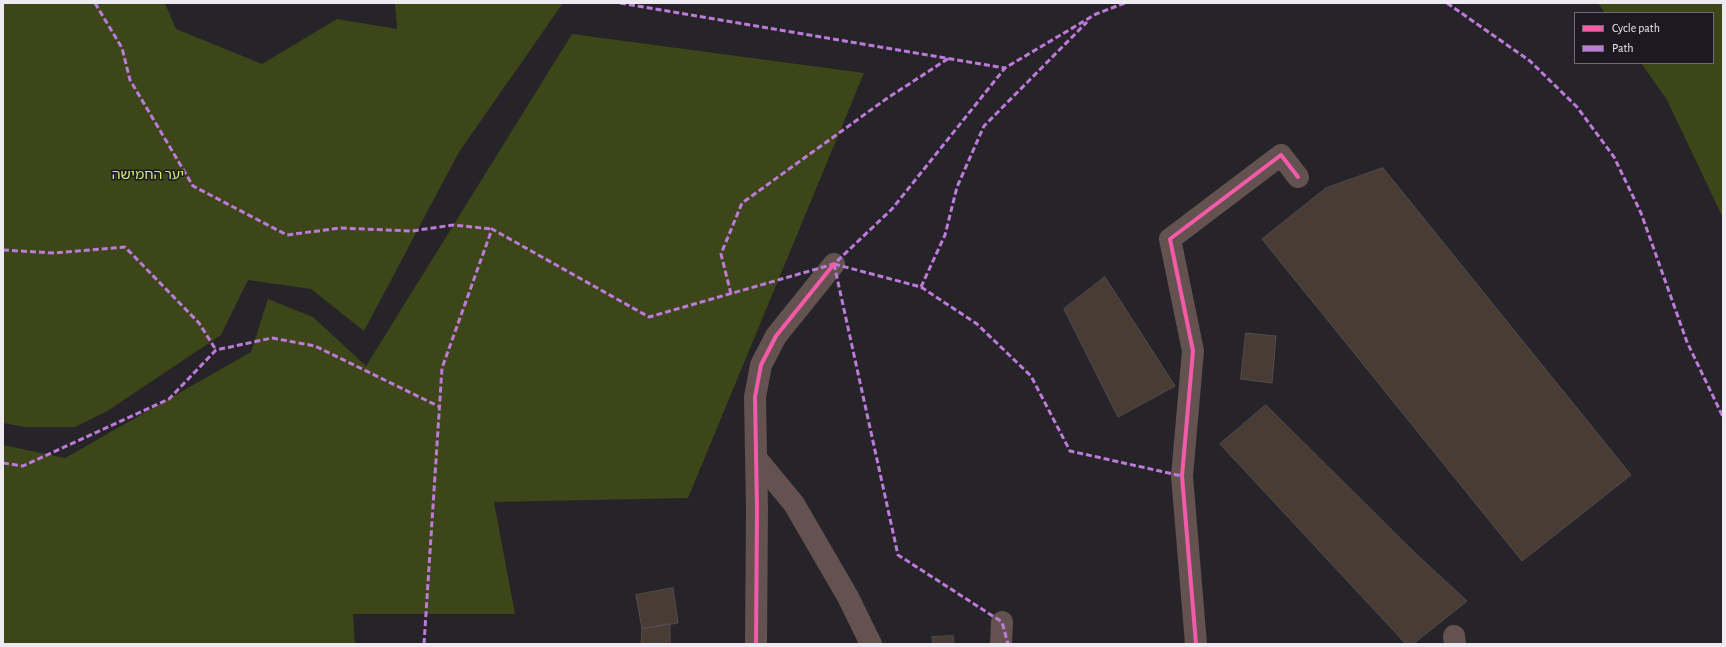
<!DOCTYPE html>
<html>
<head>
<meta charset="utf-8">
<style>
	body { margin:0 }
	#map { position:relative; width:1726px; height:647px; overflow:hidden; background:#262329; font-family:"Alegreya Sans",sans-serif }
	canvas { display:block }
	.frame { position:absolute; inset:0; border:4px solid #edeaf1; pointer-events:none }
	.legend { position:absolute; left:1574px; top:12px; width:140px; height:52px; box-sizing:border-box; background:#1d1822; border:1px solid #706c75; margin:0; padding:5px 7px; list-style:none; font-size:12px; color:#edeaf1 }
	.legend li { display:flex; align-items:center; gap:8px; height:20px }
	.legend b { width:20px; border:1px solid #706c75 }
</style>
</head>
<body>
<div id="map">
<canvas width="1726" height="647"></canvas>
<div class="frame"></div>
<ul class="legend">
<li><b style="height:5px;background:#f35aa7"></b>Cycle path</li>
<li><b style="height:5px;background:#bd7bd9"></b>Path</li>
</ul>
</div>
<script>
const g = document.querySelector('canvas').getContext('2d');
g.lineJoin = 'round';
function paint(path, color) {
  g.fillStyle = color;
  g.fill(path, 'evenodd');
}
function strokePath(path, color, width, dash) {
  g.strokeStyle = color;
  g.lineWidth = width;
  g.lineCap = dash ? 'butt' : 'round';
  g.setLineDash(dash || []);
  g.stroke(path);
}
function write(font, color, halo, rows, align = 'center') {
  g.font = font + ' "Alegreya Sans","Noto Sans Hebrew",sans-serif';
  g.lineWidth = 3;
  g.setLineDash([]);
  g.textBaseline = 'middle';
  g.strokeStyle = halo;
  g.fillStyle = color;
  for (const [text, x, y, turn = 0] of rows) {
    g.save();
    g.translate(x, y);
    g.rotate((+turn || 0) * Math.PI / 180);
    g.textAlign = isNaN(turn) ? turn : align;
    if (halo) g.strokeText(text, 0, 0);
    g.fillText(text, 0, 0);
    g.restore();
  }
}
const green = new Path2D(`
	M 3,3 L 165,3 L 176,29 L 262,64 L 337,19 L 397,29 L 395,3 L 563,3 L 459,152 L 364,331 L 311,289 L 248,280 L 221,335 L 109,410 L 75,427 L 25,427 L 3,423 Z
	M 1598,3 L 1723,3 L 1723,218 L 1667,100 L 1641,63 L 1713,63 L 1713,13 L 1605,13 Z
	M 572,34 L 864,73 L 688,498 L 494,502 L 515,614 L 353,614 L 355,644 L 3,644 L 3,445 L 65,458 L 251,352 L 268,299 L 313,317 L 366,366 Z`);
const building = new Path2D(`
	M 1383,168 L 1631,475 L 1522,561 L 1262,239 L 1326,188 Z
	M 1105,277 L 1175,386 L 1118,417 L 1064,309 Z
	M 1246,333 L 1276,336 L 1272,383 L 1241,379 Z
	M 1266,405 L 1416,554 L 1467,601 L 1413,644 L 1406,644 L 1220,444 Z
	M 673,588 L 678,623 L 642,629 L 636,595 Z
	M 670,624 L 670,644 L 641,644 L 642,629 Z
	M 953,636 L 954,644 L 933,644 L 932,637 Z`);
const street = new Path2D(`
	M 756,458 L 794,504 L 848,597 L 871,644
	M 1454,636 L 1455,644
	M 756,644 L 757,510 L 755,397 L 761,365 L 776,336 L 834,264
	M 1001,644 L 1002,622
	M 1196,644 L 1182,476 L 1193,351 L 1170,239 L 1281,155 L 1298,177`);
const quiet = new Path2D(`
	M 95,3 L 122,48 L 130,80 L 193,186 L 287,235 L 340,228 L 412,231 L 453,225 L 492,229
	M 620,3 L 1005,68
	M 1447,3 L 1530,61 L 1577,107 L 1614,157 L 1641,213 L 1687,342 L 1723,417
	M 3,250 L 54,253 L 125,247 L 199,323 L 216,350
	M 834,264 L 898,555 L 1002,622 L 1008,644
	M 834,264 L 921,287 L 977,324 L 1031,376 L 1070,451 L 1182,476
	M 921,287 L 945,235 L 957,187 L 984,126 L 1087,22
	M 731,294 L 721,254 L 742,203 L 886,99 L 949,58
	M 3,463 L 23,466 L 169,399 L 216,350 L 272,338 L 315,346 L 440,407
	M 424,644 L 442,368 L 492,229 L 649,317 L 834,264 L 892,209 L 1005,68 L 1096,14 L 1125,3`);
const cycleway = new Path2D(`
	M 756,644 L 757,510 L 755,397 L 761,365 L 776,336 L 834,264
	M 1196,644 L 1182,476 L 1193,351 L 1170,239 L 1281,155 L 1298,177`);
const parkNames = [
	["יער החמישה",148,175]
];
paint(green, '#3c4618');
paint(building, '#483c34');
strokePath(building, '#524e50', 1);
strokePath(street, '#635250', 22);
strokePath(quiet, '#bd7bd9', 3, [6, 3]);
strokePath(cycleway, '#f35aa7', 4);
write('14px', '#cfef76', '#1d1822', parkNames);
</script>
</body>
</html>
